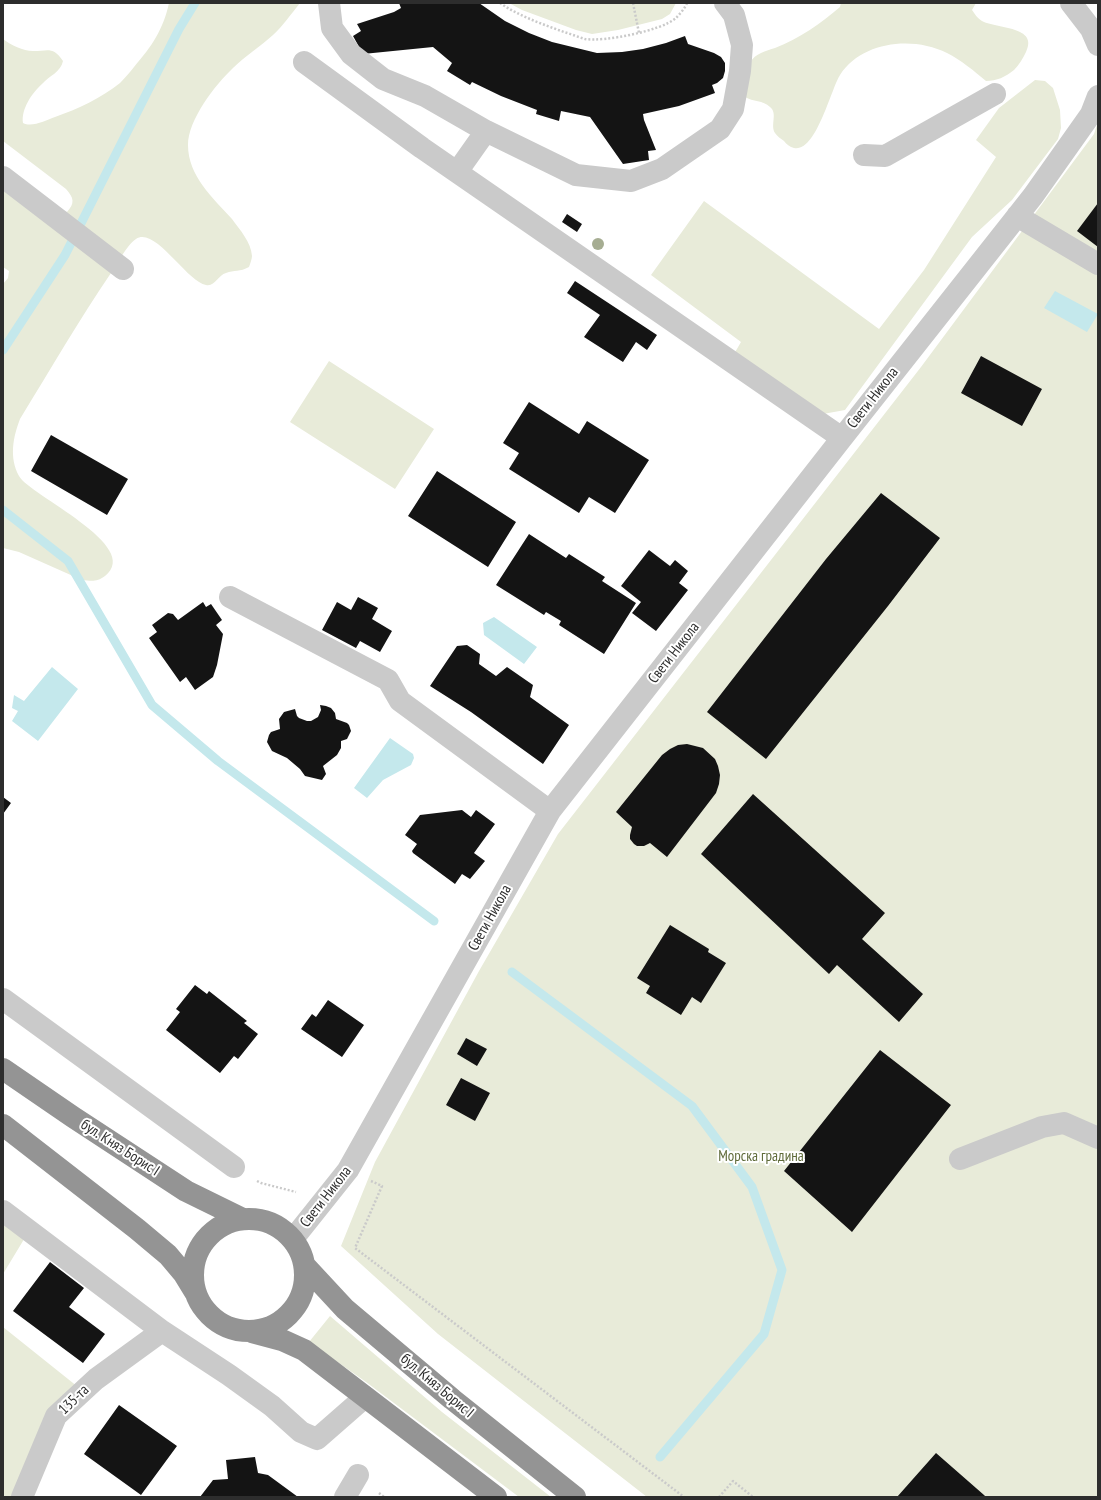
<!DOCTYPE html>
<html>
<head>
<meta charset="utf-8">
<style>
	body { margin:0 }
	#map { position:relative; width:1101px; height:1500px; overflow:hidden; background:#fff; font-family:"PT Sans Narrow",sans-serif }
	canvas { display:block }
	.frame { position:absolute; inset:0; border:4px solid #2d2d2d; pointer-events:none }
</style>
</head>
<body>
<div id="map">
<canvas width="1101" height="1500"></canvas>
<div class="frame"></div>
</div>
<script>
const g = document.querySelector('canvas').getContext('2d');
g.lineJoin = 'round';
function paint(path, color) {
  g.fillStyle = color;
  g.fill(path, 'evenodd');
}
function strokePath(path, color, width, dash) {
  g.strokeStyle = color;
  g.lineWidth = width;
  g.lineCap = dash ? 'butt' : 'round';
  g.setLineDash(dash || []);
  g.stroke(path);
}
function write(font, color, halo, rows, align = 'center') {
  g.font = font + ' "PT Sans Narrow",sans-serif';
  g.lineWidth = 4;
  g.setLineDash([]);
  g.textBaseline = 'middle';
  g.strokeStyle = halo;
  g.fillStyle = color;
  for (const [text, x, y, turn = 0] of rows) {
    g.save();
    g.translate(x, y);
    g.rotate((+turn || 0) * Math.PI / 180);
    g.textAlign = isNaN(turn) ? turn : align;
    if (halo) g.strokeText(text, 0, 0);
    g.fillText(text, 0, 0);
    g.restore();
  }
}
const green = new Path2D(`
	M 169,3 L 300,3 C 291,14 283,26 273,35 C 260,47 245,56 233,68 C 215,85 188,120 188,145 C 188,176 213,198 232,219 C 240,230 251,242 252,256 C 252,259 250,264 249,267 C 240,272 234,270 226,273 C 218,275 215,287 206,285 C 187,282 155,226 136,239 C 127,245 117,264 111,273 C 79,320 50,370 20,419 C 13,437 9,458 19,476 C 29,495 144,546 105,576 C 97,582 92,581 82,580 L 19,552 L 3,548 L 3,284 L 8,278 L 9,271 L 3,267 L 3,183 L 67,212 C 75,203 74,198 66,189 L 3,141 L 3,39 C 11,45 23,51 33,51 C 48,51 53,46 63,61 C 61,72 49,76 42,84 C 32,93 21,109 23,123 C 32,128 46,120 55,117 C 78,109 101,98 120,83 C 125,78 130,72 134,67 C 152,46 163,30 169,3 Z
	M 509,3 L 676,3 L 670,14 L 662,19 L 618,30 L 592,34 L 576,30 L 522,10 Z
	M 841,3 L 976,3 L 972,10 C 975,14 977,18 982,21 C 997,29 1039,26 1026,52 C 1023,58 1019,65 1014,70 C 1005,77 997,81 986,81 C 974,71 961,60 947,53 C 913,36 862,41 840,75 C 831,89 816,153 794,148 C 790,147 786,144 784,141 C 781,139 777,136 775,133 C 770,125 778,113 770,107 C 763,100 753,102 745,97 C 746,88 746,70 750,63 C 755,53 766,51 775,48 C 799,39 821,23 840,7 Z
	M 1035,80 L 1045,81 L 1053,88 L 1060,110 L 1061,128 L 1058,139 L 1012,200 L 972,237 L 845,410 L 823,414 L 734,354 L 741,342 L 651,275 L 704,201 L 879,329 L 924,270 L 996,157 L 976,140 L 999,108 Z
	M 1098,122 L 1098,1497 L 647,1497 L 438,1334 L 341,1246 L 375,1162 L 479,971 L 558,834 L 921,367 L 1094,134 Z
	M 329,361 L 434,429 L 395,489 L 290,422 Z
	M 3,1211 L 29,1231 L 3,1274 Z
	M 330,1316 L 442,1412 L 551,1497 L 519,1497 L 366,1382 L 309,1342 Z
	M 3,1327 L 83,1391 L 22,1497 L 3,1497 Z`);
const water = new Path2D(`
	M 1055,291 L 1098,314 L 1087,332 L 1044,308 Z
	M 494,617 L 537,647 L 524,664 L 484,635 L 483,623 Z
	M 52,667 L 78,689 L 38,741 L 12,721 L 18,711 L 12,708 L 14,695 L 24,701 Z
	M 390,738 L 413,754 L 414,758 L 411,765 L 383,780 L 367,798 L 354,788 Z`);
const stream = new Path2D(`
	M 3,350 L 65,255 L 179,29 L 195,3
	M 3,510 L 68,561 L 152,705 L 218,761 L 434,921
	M 512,972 L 692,1106 L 752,1187 L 782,1270 L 764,1334 L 660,1457`);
const building = new Path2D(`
	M 399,3 L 479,3 L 505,21 L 529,33 L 552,42 L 597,53 L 622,52 L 643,49 L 666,43 L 685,36 L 688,44 L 714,53 L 721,57 L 725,63 L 725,71 L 723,78 L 717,83 L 712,85 L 715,93 L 679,106 L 643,114 L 644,120 L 656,150 L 648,151 L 649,160 L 623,164 L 590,117 L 561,111 L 559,121 L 536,114 L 537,110 L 501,96 L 472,82 L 470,85 L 447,71 L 452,63 L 433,47 L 363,54 L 353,36 L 361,31 L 357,24 L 394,12 L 401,8 Z
	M 1098,203 L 1098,247 L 1077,231 Z
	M 567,214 L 582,224 L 577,232 L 562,222 Z
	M 575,281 L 657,335 L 647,350 L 636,342 L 623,362 L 584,337 L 600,315 L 567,293 Z
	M 981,356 L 1042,389 L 1022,426 L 961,393 Z
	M 529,402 L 579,434 L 587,421 L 649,460 L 615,513 L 589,497 L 579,513 L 509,469 L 519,453 L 503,443 Z
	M 51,435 L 128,479 L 107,515 L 31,471 Z
	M 437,471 L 516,522 L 488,567 L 408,516 Z
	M 881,493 L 940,538 L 888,606 L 766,759 L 707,712 L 826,559 Z
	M 529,534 L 566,558 L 569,554 L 605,577 L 602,581 L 636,603 L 604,654 L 559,625 L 561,621 L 546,612 L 544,615 L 496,585 Z
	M 649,550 L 670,566 L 675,560 L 688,571 L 679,583 L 688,590 L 656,631 L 632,613 L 641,602 L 621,586 Z
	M 358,597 L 378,608 L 372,619 L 392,631 L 380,652 L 360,641 L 356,648 L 322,630 L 337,602 L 351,610 Z
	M 203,602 L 206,607 L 211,604 L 222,620 L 216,625 L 223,634 L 217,665 L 213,677 L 195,690 L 186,677 L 180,682 L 149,638 L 157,632 L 152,625 L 168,613 L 173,614 L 178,620 Z
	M 467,645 L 480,654 L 479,664 L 496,676 L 507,667 L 533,685 L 530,697 L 569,725 L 543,764 L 471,712 L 430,686 L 457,646 Z
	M 320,705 L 326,706 L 331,708 L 335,713 L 336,719 L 347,723 L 349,725 L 351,731 L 347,739 L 341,741 L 341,748 L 337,755 L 323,766 L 326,774 L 322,780 L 305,776 L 300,769 L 287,758 L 272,751 L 267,742 L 269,735 L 271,732 L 280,729 L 279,719 L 284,712 L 295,709 L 297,716 L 299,718 L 307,721 L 311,721 L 318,717 L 321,710 Z
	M 687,744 L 703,748 L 715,759 L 718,766 L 720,775 L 719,784 L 716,793 L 667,857 L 650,843 L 644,846 L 637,846 L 634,844 L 630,839 L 630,835 L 632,827 L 616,812 L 662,755 L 670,749 L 678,745 Z
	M 753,794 L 885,913 L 862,939 L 923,994 L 899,1022 L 837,965 L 829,974 L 701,854 Z
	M 3,797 L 11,803 L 3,814 Z
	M 462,810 L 471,817 L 476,810 L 495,824 L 474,853 L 485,861 L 470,879 L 462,874 L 455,884 L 413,853 L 412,851 L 417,844 L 405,835 L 420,815 Z
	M 670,925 L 709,949 L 708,952 L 726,963 L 701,1003 L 692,997 L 681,1015 L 646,993 L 650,986 L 637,978 Z
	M 195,985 L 207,994 L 209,991 L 247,1021 L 244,1023 L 258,1034 L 238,1059 L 234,1056 L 220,1073 L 166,1030 L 180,1012 L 176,1009 Z
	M 328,1000 L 364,1025 L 342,1057 L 301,1029 L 312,1014 L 316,1017 Z
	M 466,1038 L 487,1049 L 477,1066 L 457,1054 Z
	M 880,1050 L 951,1105 L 852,1232 L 784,1171 Z
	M 461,1078 L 490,1093 L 475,1121 L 446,1105 Z
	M 50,1262 L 84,1288 L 69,1307 L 105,1334 L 83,1363 L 13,1311 Z
	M 119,1405 L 177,1446 L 141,1495 L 84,1454 Z
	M 936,1453 L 984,1495 L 986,1497 L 897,1497 Z
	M 255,1457 L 258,1473 L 268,1475 L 298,1497 L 200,1497 L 213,1480 L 228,1479 L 226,1460 Z`);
const path = new Path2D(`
	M 500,3 C 519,16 542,24 564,32 C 571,34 578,37 585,39 C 604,42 661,31 676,18 C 680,14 685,8 687,3
	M 633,3 L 639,33
	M 257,1181 L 261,1183 L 296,1192
	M 371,1181 L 382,1186 L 355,1248 L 684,1497
	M 379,1493 L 384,1497
	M 719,1497 L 733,1481 L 753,1497`);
const minor = new Path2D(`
	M 329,3 L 332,28 L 351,54 L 383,79 L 425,96 L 486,131 L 576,175 L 631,181 L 662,169 L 720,129 L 733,109 L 740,71 L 742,45 L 734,15 L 725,3
	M 1071,3 L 1091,29 L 1098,45
	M 304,62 L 422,148 L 842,438
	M 864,155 L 885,156 L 995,94
	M 457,172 L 486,131
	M 3,177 L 123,269
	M 1017,216 L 1098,264
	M 230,597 L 388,680 L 400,701 L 550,811
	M 3,999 L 234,1167
	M 960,1159 L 1042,1127 L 1064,1123 L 1098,1138
	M 3,1211 L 162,1331 L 229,1375 L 272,1406 L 301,1432 L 317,1439 L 365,1397
	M 293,1239 L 348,1170 L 550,811 L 842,438 L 1033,196 L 1091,114 L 1098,96
	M 22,1497 L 56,1416 L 96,1379 L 162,1331
	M 345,1497 L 358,1475`);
const highway = new Path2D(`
	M 3,1069 L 73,1117 L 186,1191 L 241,1218
	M 3,1125 L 137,1229 L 168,1255 L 184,1274 L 195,1292
	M193 1275a56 56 0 1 1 112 0a56 56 0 1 1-112 0Z
	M 306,1267 L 345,1309 L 452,1399 L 575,1497
	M 252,1332 L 282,1340 L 304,1350 L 496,1497`);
const trees = [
	[598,244]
];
const streetNames = [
	["Свети Никола",873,398,-52],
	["Свети Никола",674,653,-52],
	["Свети Никола",490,918,-61],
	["бул. Княз Борис I",120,1148,33],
	["Свети Никола",326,1197,-52],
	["бул. Княз Борис I",437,1386,40],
	["135-та",74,1400,-44]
];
const parkNames = [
	["Морска градина",761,1157]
];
paint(green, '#e8ebd9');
paint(water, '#c4e8ec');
strokePath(stream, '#c4e8ec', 9);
paint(building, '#141414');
strokePath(path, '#cacaca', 2.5, [2, 2]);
strokePath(minor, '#cacaca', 22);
strokePath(highway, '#949494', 22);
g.fillStyle = '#a6ad92';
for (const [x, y] of trees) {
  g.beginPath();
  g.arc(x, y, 6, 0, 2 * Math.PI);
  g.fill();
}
write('15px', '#2d2d2d', '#fff', streetNames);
write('15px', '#5e6a39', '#fff', parkNames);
</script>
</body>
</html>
